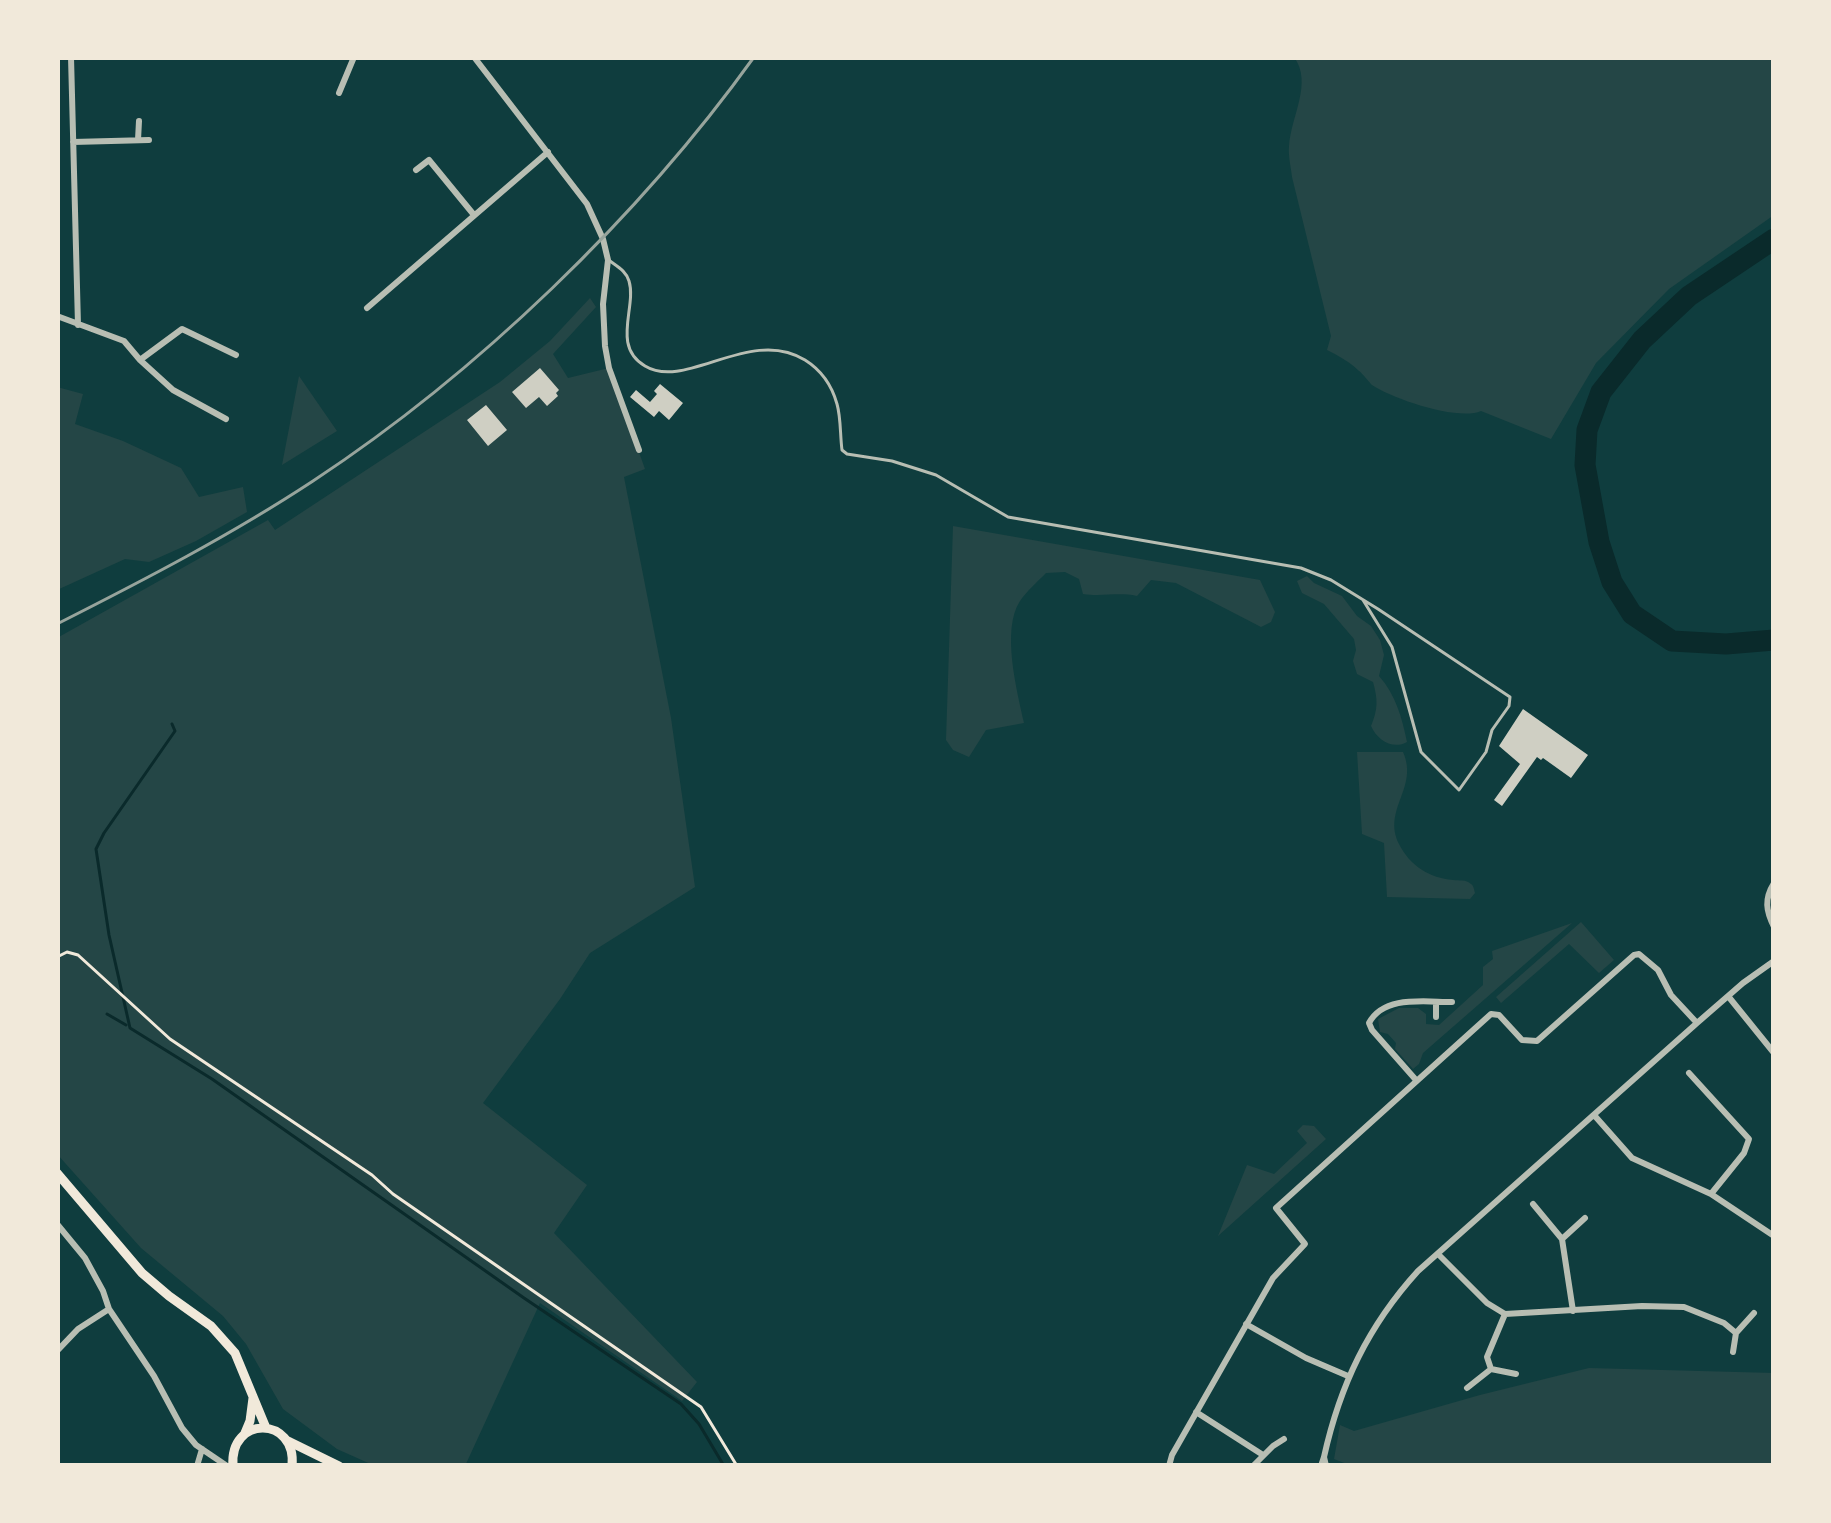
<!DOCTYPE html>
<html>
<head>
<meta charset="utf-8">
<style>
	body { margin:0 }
	#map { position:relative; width:1831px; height:1523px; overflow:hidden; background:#0f3d3e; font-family:Jost,sans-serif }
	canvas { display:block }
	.frame { position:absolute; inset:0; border:60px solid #f1e9da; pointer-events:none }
</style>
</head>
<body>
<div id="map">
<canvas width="1831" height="1523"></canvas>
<div class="frame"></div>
</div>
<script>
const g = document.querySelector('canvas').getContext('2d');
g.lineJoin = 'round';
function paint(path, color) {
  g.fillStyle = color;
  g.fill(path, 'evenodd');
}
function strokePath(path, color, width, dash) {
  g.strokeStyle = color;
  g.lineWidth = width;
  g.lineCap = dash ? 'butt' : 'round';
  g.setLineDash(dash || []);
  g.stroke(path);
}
const green = new Path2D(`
	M 1294,57 L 1774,57 L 1774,215 L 1669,289 L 1596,363 L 1551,439 L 1481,411 C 1458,421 1393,399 1372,385 C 1371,384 1361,372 1359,371 C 1350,362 1339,356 1327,350 L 1331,336 L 1292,177 C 1291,167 1288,156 1289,146 C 1291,116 1313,83 1294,57 Z
	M 590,298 L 596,307 L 553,354 L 568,378 L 609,368 L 645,469 L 624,477 L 671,718 L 695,887 L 590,953 L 560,999 L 483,1103 L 587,1185 L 554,1233 L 697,1382 L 682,1401 L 540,1303 L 465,1466 L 375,1466 L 337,1449 L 283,1409 L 246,1344 L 223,1316 L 141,1248 L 57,1154 L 57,638 L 268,520 L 275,530 L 500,382 L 550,341 Z
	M 299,376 L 337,431 L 282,465 Z
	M 57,387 L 83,394 L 75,424 L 123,441 L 181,468 L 199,497 L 243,487 L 247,512 L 196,541 L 149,562 L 125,559 L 57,590 Z
	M 953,526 L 1260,580 L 1275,612 L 1271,622 L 1261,627 L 1176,583 L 1151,580 L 1137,596 C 1118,592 1102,597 1083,594 L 1079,579 L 1065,572 L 1046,573 C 1037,582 1027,591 1020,601 C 1001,630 1017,691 1024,723 L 986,730 L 969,757 L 953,750 L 946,740 Z
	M 1307,576 L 1314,583 L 1342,596 L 1357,616 L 1371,626 L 1380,640 L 1384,655 L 1379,676 C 1396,695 1402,718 1407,742 C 1393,750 1377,740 1371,726 C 1378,709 1378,700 1373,682 L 1357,674 L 1353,661 L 1356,650 L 1354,639 L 1324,604 L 1302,593 L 1297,581 Z
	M 1357,752 L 1403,752 C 1419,788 1382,809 1399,844 C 1410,866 1430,878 1453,880 C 1459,881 1466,879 1471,884 C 1474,886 1474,890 1475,893 L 1470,899 L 1387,897 L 1384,843 L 1362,834 Z
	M 1581,922 L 1614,960 L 1599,973 L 1569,944 L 1501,1003 L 1496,997 Z
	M 1572,923 L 1423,1053 L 1419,1064 L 1413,1069 L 1395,1049 L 1396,1043 L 1388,1034 L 1380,1032 L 1378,1019 L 1399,1008 L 1418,1008 L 1426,1014 L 1426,1024 L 1439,1025 L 1483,985 L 1483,967 L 1493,959 L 1492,951 Z
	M 1303,1125 L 1314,1126 L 1326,1139 L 1218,1236 L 1247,1165 L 1274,1174 L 1307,1143 L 1297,1131 Z
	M 1589,1368 L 1774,1373 L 1774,1466 L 1352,1466 L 1334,1459 L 1340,1425 L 1354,1431 L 1480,1395 Z`);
const stream = new Path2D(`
	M 172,724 L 175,731 L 104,833 L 96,849 L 109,935 L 130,1028 L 212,1079 L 524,1298 L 681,1404 L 699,1424 L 724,1466
	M 107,1014 L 126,1025`);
const river = new Path2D(`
	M 1774,239 L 1689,296 L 1642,340 L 1601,392 L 1587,430 L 1585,465 L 1599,542 L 1612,582 L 1632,614 L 1672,641 L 1726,644 L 1774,640`);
const building = new Path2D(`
	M 540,368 L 559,390 L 556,393 L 558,396 L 547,406 L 539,397 L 526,408 L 512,392 Z
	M 660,384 L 683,403 L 669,420 L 659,411 L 654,417 L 630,397 L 636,390 L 650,402 L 657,394 L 654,391 Z
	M 486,405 L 507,430 L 488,446 L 467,420 Z
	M 1523,709 L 1588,755 L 1571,778 L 1543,758 L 1541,760 L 1537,757 L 1502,806 L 1494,800 L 1520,764 L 1499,746 Z`);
const path = new Path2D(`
	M 57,957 L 67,952 L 78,955 L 170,1039 L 372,1175 L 393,1194 L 701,1407 L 737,1466`);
const service = new Path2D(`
	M 610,261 C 618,267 626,271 629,281 C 637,307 611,346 645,366 C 686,391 750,326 805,360 C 821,370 832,386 837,404 C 841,418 840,435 842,450 L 847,454 L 892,461 L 936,475 L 1008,517 L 1301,568 L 1331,580 L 1378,609 L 1510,697 L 1509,706 L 1492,730 L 1486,752 L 1459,790 L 1421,752 L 1392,647 L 1363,600`);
const minor = new Path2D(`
	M 71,57 L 78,325
	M 474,57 L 587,204 L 603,239 L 608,260 L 603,304 L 605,346 L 609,368 L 639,450
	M 339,93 L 354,57
	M 138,140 L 139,121
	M 73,142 L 149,140
	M 416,170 L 429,160 L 474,215
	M 367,308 L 548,152
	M 57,316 L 124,341 L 140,360 L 173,390 L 226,419
	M 140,360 L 182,329 L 236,355
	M 1774,883 C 1764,899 1766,911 1774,927
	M 1728,996 L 1774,1053
	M 1436,1017 L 1436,1002
	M 1689,1073 L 1749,1139 L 1744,1153 L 1711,1194
	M 1416,1080 L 1372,1030 L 1369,1023 C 1384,995 1424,1002 1452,1002
	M 1594,1115 L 1632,1158 L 1711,1194 L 1774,1236
	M 1533,1204 L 1562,1239 L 1573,1311
	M 57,1224 L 85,1258 L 103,1291 L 109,1309 L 154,1376 L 182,1428 L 196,1445 L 227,1466
	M 1562,1239 L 1585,1218
	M 1438,1254 L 1487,1303 L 1505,1314 L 1642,1306 L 1684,1307 L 1724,1323 L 1736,1333 L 1754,1313
	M 1505,1314 L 1487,1357 L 1491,1369 L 1516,1374
	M 1246,1324 L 1306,1358 L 1348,1376
	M 57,1351 L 78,1329 L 109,1309
	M 1733,1352 L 1736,1333
	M 1467,1388 L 1491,1369
	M 1196,1412 L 1263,1455
	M 1324,1457 C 1340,1385 1368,1326 1418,1271 L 1697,1023 L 1743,983 L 1774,961
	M 197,1466 L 202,1449
	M 1169,1466 L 1172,1455 L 1273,1278 L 1305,1244 L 1276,1208 L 1491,1014 L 1499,1015 L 1522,1040 L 1537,1041 L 1634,955 L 1639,954 L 1658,970 L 1671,995 L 1697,1023
	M 1253,1466 L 1273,1446 L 1284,1439
	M 1321,1466 L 1324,1457 L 1326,1466`);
const secondary = new Path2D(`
	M 288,1441 L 339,1466`);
const primary = new Path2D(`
	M 57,1173 L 142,1273 L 169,1296 L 211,1326 L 235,1353 L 266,1428
	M 245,1433 L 250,1421 L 253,1398
	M 233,1466 C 229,1415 297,1416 292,1466`);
const rail = new Path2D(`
	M 57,624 C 144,580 231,535 313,481 C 477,373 639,217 754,57`);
paint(green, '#244646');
strokePath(stream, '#0a2a2b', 3);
strokePath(river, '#0a2a2b', 21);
paint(building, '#cfcfc3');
strokePath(path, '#f1e9da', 3);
strokePath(service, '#b8beb3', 3);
strokePath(minor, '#b8beb3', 6);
strokePath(secondary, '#f1e9da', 9);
strokePath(primary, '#f1e9da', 9);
strokePath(rail, '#97a49c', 3);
</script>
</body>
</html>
